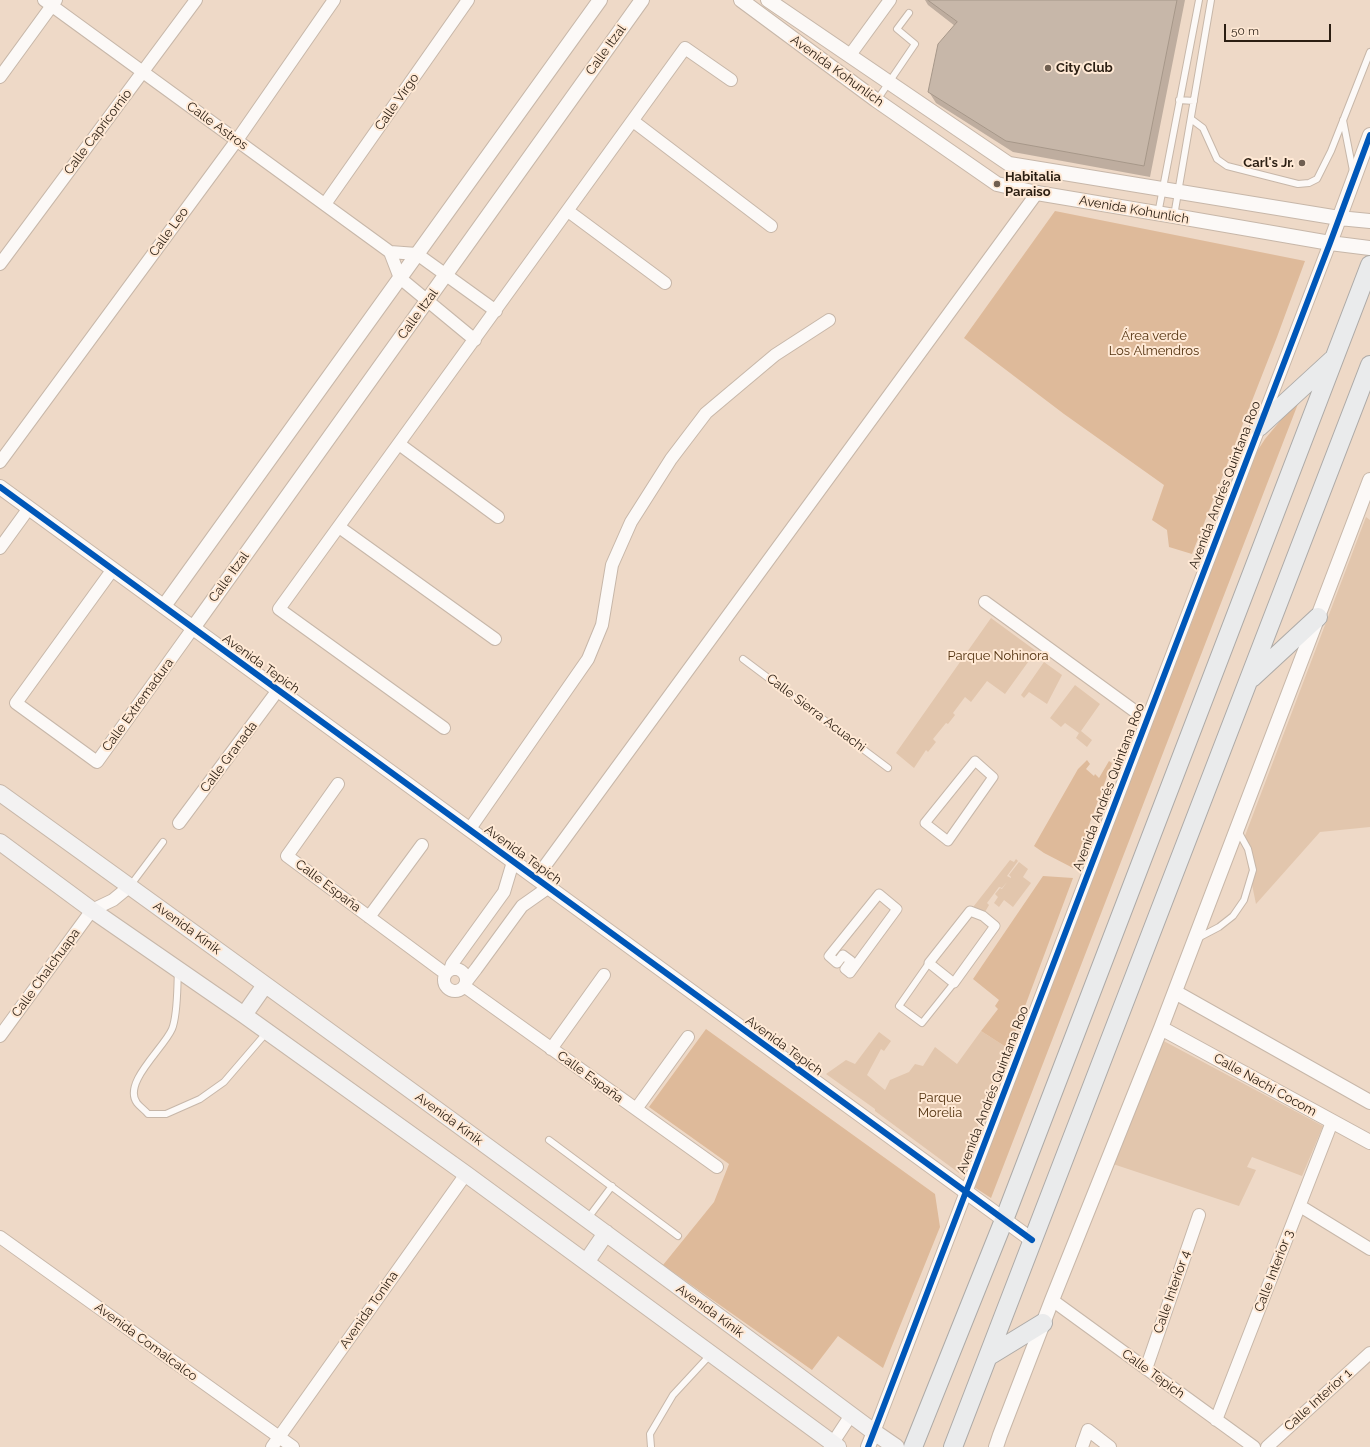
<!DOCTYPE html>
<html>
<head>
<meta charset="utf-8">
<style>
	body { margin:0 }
	#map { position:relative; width:1370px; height:1447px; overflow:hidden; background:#eed9c7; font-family:Raleway,sans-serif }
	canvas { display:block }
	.scale { position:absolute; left:1224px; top:24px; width:107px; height:18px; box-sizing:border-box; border:2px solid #2b1e12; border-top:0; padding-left:5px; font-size:12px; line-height:14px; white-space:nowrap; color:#2b1e12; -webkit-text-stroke:3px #ffe9d5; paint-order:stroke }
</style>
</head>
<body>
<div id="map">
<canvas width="1370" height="1447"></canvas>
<div class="scale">50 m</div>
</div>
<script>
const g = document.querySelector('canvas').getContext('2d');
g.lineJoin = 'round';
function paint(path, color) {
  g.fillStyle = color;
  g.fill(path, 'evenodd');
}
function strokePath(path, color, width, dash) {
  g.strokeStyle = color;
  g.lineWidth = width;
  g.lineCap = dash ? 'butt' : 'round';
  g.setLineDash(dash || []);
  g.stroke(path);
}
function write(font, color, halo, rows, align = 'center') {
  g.font = font + ' Raleway,sans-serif';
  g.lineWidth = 4;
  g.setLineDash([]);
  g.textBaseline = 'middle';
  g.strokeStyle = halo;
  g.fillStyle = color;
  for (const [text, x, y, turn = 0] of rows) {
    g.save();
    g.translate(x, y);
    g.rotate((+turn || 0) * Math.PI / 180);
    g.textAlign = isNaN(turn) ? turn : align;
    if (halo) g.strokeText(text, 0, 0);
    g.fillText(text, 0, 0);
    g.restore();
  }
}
const green = new Path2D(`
	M 1366,517 L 1370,520 L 1370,827 L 1320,832 L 1256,904 L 1243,841 Z
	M 991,618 L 1036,651 L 1005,694 L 987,681 L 971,702 L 965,697 L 953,713 L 955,715 L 948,724 L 946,723 L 933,739 L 936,742 L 928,752 L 926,750 L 914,768 L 896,753 Z
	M 1044,662 L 1062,675 L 1047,704 L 1029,692 L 1024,698 L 1021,695 Z
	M 1075,685 L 1100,704 L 1081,731 L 1092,740 L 1087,747 L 1076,738 L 1079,733 L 1065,723 L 1061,727 L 1050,718 Z
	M 1016,859 L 1018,861 L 1007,876 L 1011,878 L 1011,877 L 1009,875 L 1019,862 L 1028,869 L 1023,877 L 1031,883 L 1013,907 L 1004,900 L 999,907 L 994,903 L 998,897 L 995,894 L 1000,888 L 1002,889 L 1007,882 L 1002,888 L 999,887 L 987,903 L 989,905 L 985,912 L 970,911 L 1010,860 L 1014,862 Z
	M 981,1031 L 1009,1049 L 959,1173 L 875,1111 L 875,1109 L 826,1074 L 846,1060 L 855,1064 L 879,1032 L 891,1041 L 884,1051 L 881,1049 L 867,1075 L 885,1090 L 890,1080 L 909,1072 L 915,1064 L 923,1066 L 935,1047 L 957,1064 Z
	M 1160,1039 L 1323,1126 L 1302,1176 L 1252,1157 L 1247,1167 L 1256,1170 L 1239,1206 L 1110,1163 Z`);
const forest = new Path2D(`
	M 1055,211 L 1305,261 L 1277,337 L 1192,554 L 1169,547 L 1167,530 L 1152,520 L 1164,485 L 1064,414 L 964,338 Z
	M 1301,396 L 991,1198 L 974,1187 L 1092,872 L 1193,619 L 1252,459 L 1265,439 Z
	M 1087,760 L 1090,764 L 1086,769 L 1094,776 L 1095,774 L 1099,778 L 1109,761 L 1112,763 L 1073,868 L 1044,853 L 1034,846 L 1078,769 Z
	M 1043,876 L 1073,878 L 1009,1049 L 981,1031 L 998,1009 L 995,1006 L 999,1000 L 973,979 Z
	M 706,1029 L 935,1194 L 940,1227 L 883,1368 L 838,1336 L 812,1370 L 663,1265 L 714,1202 L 729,1164 L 649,1107 Z`);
const shadow = new Path2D(`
	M 925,0 L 1185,0 L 1150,177 L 1013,152 L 936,103 L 929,92 L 955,26 L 928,5 Z`);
const building = new Path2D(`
	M 928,0 L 1177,0 L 1144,166 L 1006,141 L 928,92 L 938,44 L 957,22 Z`);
const service = new Path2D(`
	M 877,100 L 915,44 L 897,29 L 909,13
	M 1179,100 L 1194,101
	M 1191,119 L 1203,128 L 1217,159 L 1227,166 L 1298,184 L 1309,183 L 1317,179 L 1331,151 L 1370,52
	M 1343,120 L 1353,171
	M 1158,214 L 1199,0
	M 1174,216 L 1211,0
	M 743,659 L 888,768
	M 130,886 L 163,842
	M 1198,938 L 1219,927 L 1233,916 L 1244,900 L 1253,870 L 1248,849 L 1238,831
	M 929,963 L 954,983 L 922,1023 L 899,1006 Z
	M 178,971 C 177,987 178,1014 172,1029 C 164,1048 122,1083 137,1103 C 140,1107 145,1110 148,1114 L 166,1114 L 200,1099 L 224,1082 L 267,1032
	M 549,1140 L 678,1236
	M 588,1218 L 612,1186
	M 651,1447 L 650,1434 L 673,1395 L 711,1354`);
const pedestrian = new Path2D(`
	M 975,761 L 993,777 L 948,841 L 925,823 Z
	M 879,894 L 897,909 L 850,973 L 845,969 L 851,961 L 843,955 L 837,963 L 829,956 Z
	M 970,911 L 983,916 L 995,926 L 954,983 L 929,963 Z`);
const minor = new Path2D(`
	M 44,0 L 390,252 L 417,254 L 496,311
	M 850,55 L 890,0
	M 0,77 L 56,0
	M 633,121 L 771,226
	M 325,204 L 468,0
	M 568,211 L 665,283
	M 390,252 L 400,278 L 475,340
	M 0,264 L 196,0
	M 399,444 L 498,517
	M 0,462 L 237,140 L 334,0
	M 339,527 L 495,639
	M 0,548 L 29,508
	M 113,569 L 16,703 L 97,762 L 193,628
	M 985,602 L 1147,720
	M 444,728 L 279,609 L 685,48 L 731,80
	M 338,784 L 287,856 L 446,974
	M 179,823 L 278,690
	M 469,830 L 588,659 L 602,625 L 612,565 L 631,522 L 671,459 L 706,413 L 775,355 L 829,320
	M 536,878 L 1037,193
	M 369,917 L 422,845
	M444 980a11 11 0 1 1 22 0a11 11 0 1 1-22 0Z
	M 450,970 L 452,964 L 504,892 L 513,862
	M 466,982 L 476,969 L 522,906 L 549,887
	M 464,986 L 717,1167
	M 0,1036 L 92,910 L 113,900 L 130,886
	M 551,1049 L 604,975
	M 636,1109 L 688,1037
	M 1300,1206 L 1370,1249
	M 0,1237 L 293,1447
	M 1052,1300 L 1254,1447
	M 1146,1369 L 1199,1215
	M 1216,1420 L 1332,1122
	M 874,1432 L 1330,243
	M 272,1447 L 466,1174
	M 830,1447 L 851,1415
	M 1082,1447 L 1088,1430 L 1110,1447
	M 1267,1447 L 1370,1353`);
const tertiary = new Path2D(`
	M 741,0 L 876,100 L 997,184 L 1037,193 L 1174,216 L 1330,243 L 1370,248
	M 768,0 L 1009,164 L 1339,218 L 1370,221
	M 1330,243 L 1370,135
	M 0,487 L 1032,1240
	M 164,606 L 600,0
	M 193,628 L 642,0
	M 1175,992 L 1370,1102
	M 1161,1028 L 1370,1142
	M 868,1447 L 874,1432
	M 996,1447 L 1000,1435 L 1052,1300 L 1161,1028 L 1370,480`);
const secondary = new Path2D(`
	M 0,793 C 293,1004 585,1216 874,1432 L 896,1447
	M 0,842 L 92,910 L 244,1015 L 466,1174 L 838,1447
	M 244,1015 L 265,985
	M 587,1261 L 606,1233`);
const primary = new Path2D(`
	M 1259,427 L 1332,360
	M 1252,678 L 1318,617
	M 989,1356 L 1043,1323
	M 913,1447 L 1004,1220 L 1370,265
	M 953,1447 L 1370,365`);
const cycleway = new Path2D(`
	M 0,487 L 1032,1240
	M 868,1447 L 1330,243 L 1370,135`);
const markers = [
	[1048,68,4,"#6f5f51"],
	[1302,163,4,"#6f5f51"],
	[997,184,4,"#6f5f51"]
];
const streetNames = [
	["Calle Itzal",606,50,-54],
	["Avenida Kohunlich",837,71,36],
	["Calle Virgo",397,102,-55],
	["Calle Astros",217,126,36],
	["Calle Capricornio",98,132,-53],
	["Avenida Kohunlich",1134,210,10],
	["Calle Leo",169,232,-54],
	["Calle Itzal",418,314,-54],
	["Avenida Andrés Quintana Roo",1225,485,-69],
	["Calle Itzal",229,577,-54],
	["Avenida Tepich",261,664,36],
	["Calle Extremadura",138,705,-54],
	["Calle Sierra Acuachi",816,713,37],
	["Calle Granada",229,757,-53],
	["Avenida Andrés Quintana Roo",1109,787,-69],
	["Avenida Tepich",523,855,36],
	["Calle España",328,886,37],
	["Avenida Kinik",187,928,36],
	["Calle Chalchuapa",46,973,-54],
	["Avenida Tepich",784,1046,36],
	["Calle España",590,1077,36],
	["Calle Nachi Cocom",1265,1085,29],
	["Avenida Andrés Quintana Roo",993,1090,-69],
	["Avenida Kinik",449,1119,36],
	["Calle Interior 3",1274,1271,-69],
	["Calle Interior 4",1172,1292,-71],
	["Avenida Tonina",369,1310,-55],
	["Avenida Kinik",710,1311,36],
	["Avenida Comalcalco",146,1342,36],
	["Calle Tepich",1153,1374,36],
	["Calle Interior 1",1318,1400,-42]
];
const poiNames = [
	["City Club",1056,68],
	["Carl's Jr.",1294,163,"right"],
	["Habitalia",1005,177],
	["Paraiso",1005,192]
];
const parkNames = [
	["Área verde",1154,336],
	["Los Almendros",1154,351],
	["Parque Nohinora",998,656],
	["Parque",940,1098],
	["Morelia",940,1113]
];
paint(green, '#e2c6ad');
paint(forest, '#deba9a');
paint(shadow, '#0003');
paint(building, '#c7b7a9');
strokePath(building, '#a69789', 1);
strokePath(service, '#c7b7a9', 8);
strokePath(pedestrian, '#c7b7a9', 11);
strokePath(minor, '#c7b7a9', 14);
strokePath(tertiary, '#c7b7a9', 16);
strokePath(secondary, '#c7b7a9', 18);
strokePath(primary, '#adaaa7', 20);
strokePath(service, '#fcf9f7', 6);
strokePath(pedestrian, '#fcf9f7', 9);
strokePath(minor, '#fcf9f7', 12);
strokePath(tertiary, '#fcf9f7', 14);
strokePath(secondary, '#f3f2f2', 16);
strokePath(primary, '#eaebec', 18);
strokePath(cycleway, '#0057b8', 6);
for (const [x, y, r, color] of markers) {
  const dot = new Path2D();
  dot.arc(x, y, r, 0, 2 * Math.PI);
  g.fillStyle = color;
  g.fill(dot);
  strokePath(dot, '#ffe9d5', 1.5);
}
write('13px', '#2b1e12', '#ffe9d5', streetNames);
write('bold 13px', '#2b1e12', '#ffe9d5', poiNames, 'left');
write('13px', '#53320f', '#ffe9d5', parkNames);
</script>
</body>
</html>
